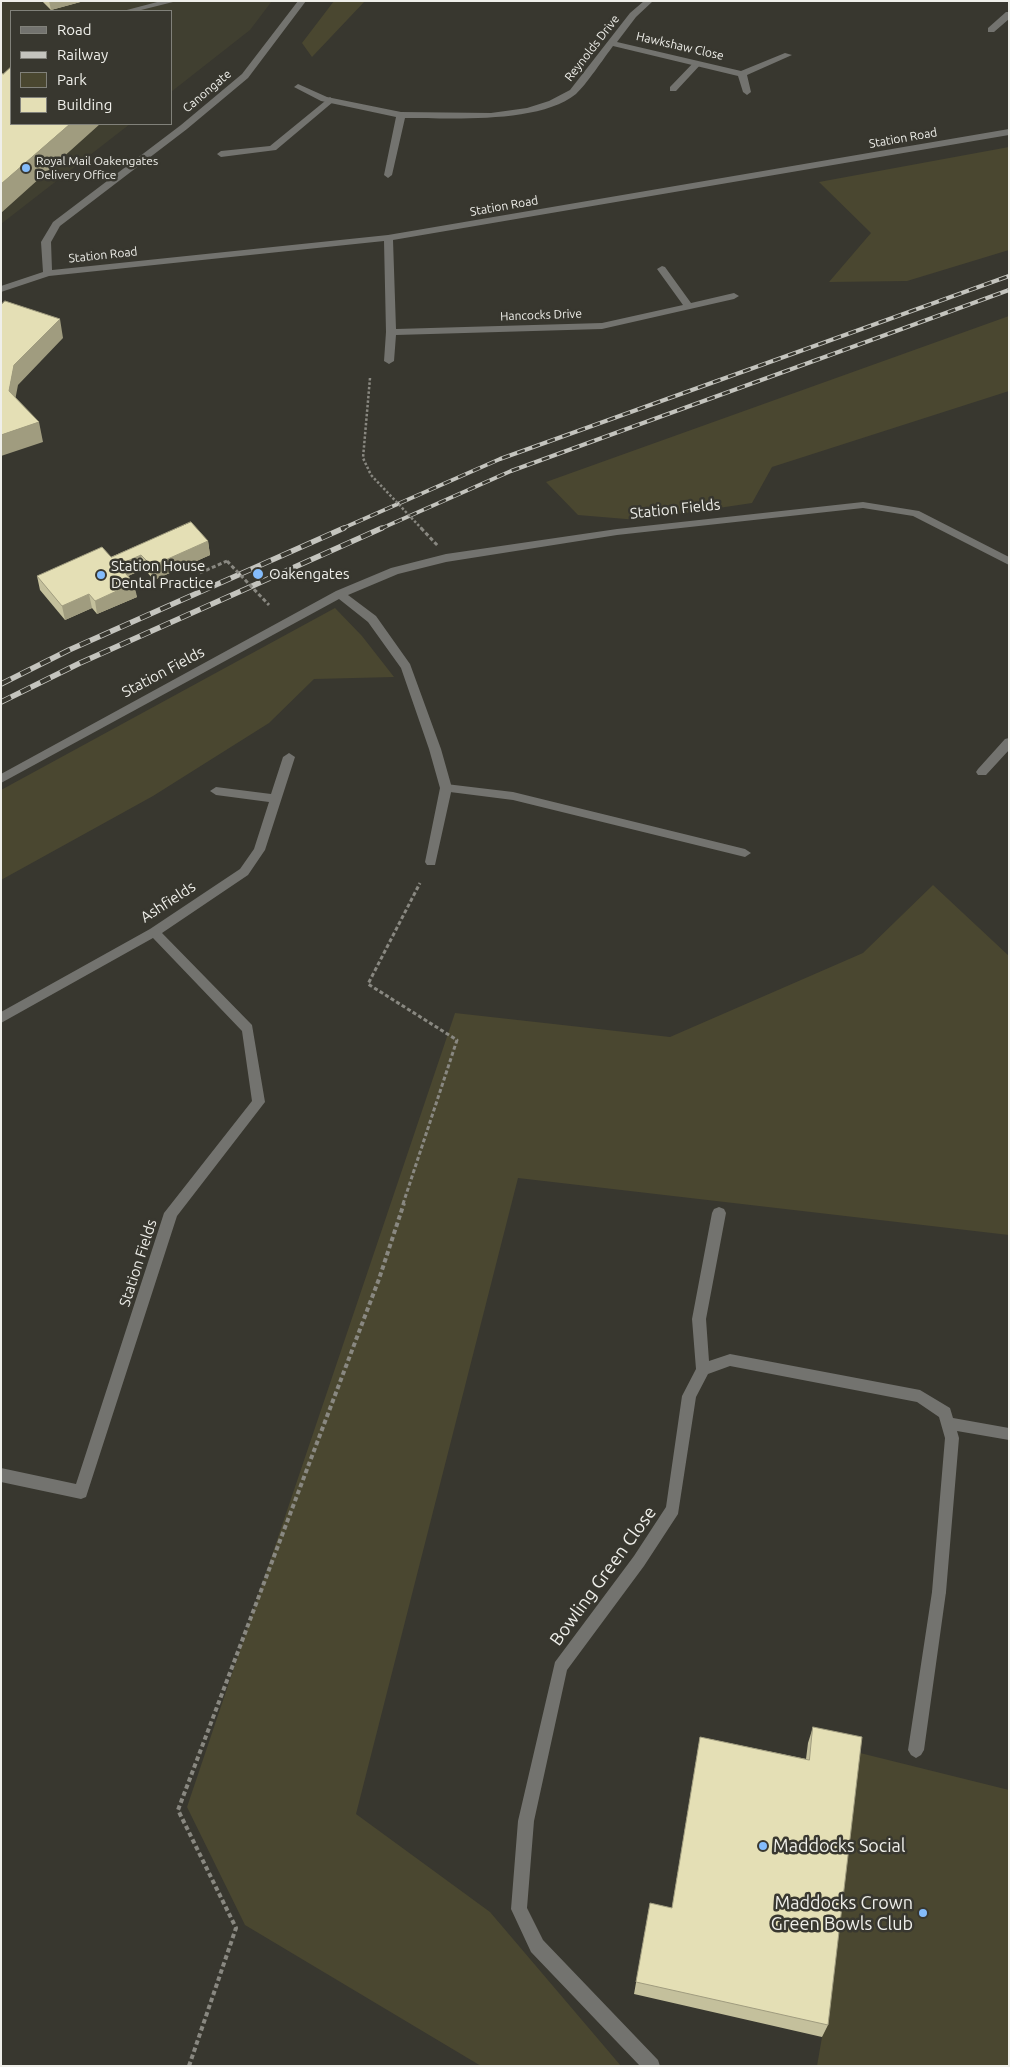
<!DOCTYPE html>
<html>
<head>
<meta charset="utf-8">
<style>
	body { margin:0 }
	#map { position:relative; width:1010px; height:2067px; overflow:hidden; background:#38372f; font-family:Ubuntu,sans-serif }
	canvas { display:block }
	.frame { position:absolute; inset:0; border:2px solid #efefea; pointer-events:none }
	.legend { position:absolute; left:10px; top:10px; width:162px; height:115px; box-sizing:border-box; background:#38372f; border:1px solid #81817a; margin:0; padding:6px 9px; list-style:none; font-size:15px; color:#efefea }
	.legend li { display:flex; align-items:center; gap:10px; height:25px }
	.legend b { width:25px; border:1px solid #81817a }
</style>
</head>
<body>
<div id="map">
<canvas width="1010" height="2067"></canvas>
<div class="frame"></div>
<ul class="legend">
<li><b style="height:6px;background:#73736f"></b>Road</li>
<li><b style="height:6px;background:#c4c4be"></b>Railway</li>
<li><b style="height:14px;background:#4a4730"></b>Park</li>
<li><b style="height:14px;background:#e4dfb5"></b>Building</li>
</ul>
</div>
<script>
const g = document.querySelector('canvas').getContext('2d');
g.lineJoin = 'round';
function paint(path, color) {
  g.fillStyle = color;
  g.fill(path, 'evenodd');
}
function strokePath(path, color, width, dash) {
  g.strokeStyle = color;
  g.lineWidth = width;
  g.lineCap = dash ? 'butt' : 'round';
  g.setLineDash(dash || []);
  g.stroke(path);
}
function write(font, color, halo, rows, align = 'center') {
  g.font = font + ' Ubuntu,sans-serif';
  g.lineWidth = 5;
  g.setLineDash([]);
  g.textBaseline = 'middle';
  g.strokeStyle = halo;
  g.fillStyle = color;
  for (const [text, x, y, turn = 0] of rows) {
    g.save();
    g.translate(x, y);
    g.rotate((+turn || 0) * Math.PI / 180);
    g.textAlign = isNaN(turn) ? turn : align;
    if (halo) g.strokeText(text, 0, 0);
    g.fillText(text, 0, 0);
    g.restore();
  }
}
const built = new Path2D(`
	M 1,1 L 272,1 L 250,30 L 171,92 L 171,11 L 11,11 L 11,124 L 130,124 L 1,224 Z`);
const green = new Path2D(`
	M 334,1 L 365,1 L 312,57 L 302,43 Z
	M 1009,147 L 1009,250 L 907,281 L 829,282 L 871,233 L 819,182 Z
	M 1009,316 L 1009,391 L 772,467 L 752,503 L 638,520 L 578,515 L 546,482 Z
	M 335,608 L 362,636 L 394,677 L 314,679 L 269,723 L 153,796 L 1,880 L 1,790 Z
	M 933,885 L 1009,956 L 1009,1235 L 518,1178 L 356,1814 L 490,1912 L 621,2066 L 481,2066 L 245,1925 L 187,1807 L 455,1013 L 670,1037 L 863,953 Z
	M 856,1752 L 1009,1790 L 1009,2066 L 817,2066 L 822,2037 Z`);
const pathFar2 = new Path2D(`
	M 370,378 L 363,458 L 371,475`);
const pathFar1 = new Path2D(`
	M 200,573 L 227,561
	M 403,1204 L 457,1040 L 368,984 L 420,883`);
const path = new Path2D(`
	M 189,2066 L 236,1928 L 178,1810 L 379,1279 L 404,1203`);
const lane = new Path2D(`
	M 161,1 L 177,1 L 137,11 L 123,11 Z
	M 695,61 L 702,63 L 676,91 L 670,91 L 670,87 Z
	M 330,97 L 334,100 L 333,102 L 276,150 L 221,157 L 217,154 L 221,151 L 270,146 Z
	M 1009,738 L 1009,750 L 986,775 L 978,775 L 976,772 L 978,769 L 1005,739 Z
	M 446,784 L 513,792 L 745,849 L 751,853 L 745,857 L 513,800 L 442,791 L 440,788 L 442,785 Z
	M 939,1585 L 944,1587 L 946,1592 L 924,1750 L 921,1755 L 916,1758 L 911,1755 L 908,1750 L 932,1592 L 934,1587 Z`);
const street = new Path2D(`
	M 298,1 L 306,1 L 248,78 L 187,129 L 60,226 L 51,242 L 52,270 L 388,235 L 1009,129 L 1009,135 L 393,240 L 396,329 L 602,323 L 683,305 L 657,269 L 662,266 L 665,267 L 691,303 L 734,293 L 739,296 L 734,299 L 602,329 L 396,335 L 394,361 L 389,364 L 384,361 L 386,332 L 384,241 L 49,276 L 1,292 L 1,286 L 43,272 L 41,242 L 53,222 L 181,125 L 242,74 Z
	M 644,1 L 653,1 L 636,17 L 617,42 L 741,71 L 785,53 L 792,55 L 747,75 L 751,92 L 747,95 L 743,92 L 738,76 L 613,46 C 604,58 586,85 576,94 C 539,124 451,118 405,118 L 392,175 L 388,178 L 384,175 L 396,117 L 321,101 L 294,87 L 298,84 L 327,97 L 401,112 L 491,113 L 527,108 L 549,101 L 570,90 L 630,13 Z
	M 1006,12 L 1009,12 L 1009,19 L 994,32 L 988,32 L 988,28 Z
	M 863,502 L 919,511 L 1009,557 L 1009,565 L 913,516 L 863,508 L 617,535 L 446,562 L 398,574 L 348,595 L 376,616 L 410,664 L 441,749 L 452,788 L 435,865 L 427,865 L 425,862 L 440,788 L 429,749 L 401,668 L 368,622 L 339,599 L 1,783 L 1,774 L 336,591 L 391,568 L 446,554 L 617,529 Z
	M 289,753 L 295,757 L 265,850 L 248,875 L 162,933 L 252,1025 L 265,1102 L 177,1216 L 86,1497 L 81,1499 L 1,1482 L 1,1468 L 76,1484 L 164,1213 L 252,1101 L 242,1031 L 153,938 L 1,1023 L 1,1012 L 150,929 L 240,869 L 254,849 L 269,802 L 216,795 L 210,791 L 216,787 L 271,794 L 283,757 Z
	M 719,1207 L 724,1209 L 726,1213 L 706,1319 L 709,1361 L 730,1354 L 920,1390 L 950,1408 L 953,1418 L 1009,1428 L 1009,1440 L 957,1431 L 959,1438 L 946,1592 L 944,1597 L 939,1599 L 934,1597 L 932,1592 L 945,1438 L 939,1417 L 917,1402 L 730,1366 L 708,1374 L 696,1397 L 678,1514 L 644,1566 L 567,1670 L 534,1821 L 527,1908 L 543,1940 L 658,2060 L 660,2066 L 640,2066 L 531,1952 L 511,1909 L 518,1821 L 555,1662 L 634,1556 L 666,1507 L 682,1396 L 696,1369 L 692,1319 L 712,1213 L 714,1209 Z`);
const railFar1 = new Path2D(`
	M 341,529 L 500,459 L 1009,276
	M 380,529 L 511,471 L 1009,290`);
const rail = new Path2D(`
	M 1,684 L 69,650 L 344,528
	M 1,702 L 80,663 L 382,528`);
const pathBridgeFar1 = new Path2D(`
	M 371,475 L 422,529`);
const pathBridge = new Path2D(`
	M 421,528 L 438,546
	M 227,561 L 269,605`);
const wall = new Path2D(`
	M 42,1 L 84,1 L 51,10 Z
	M 208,541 L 210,555 L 154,580 L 144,569 L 128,576 L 137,597 L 97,614 L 92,608 L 65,620 L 40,590 L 37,576 L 111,557 Z
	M 813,1727 L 828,2025 L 822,2037 L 634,1994 L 650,1903 L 672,1908 L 700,1737 L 806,1759 L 808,1743 Z`);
const shadedWall = new Path2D(`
	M 49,1 L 84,1 L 51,10 Z
	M 70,124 L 100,124 L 1,213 L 1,184 Z
	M 60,319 L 63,338 L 18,385 L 13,411 L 9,391 L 14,365 Z
	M 39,422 L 43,442 L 1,456 L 1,435 Z
	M 208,541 L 210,555 L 154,580 L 152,566 Z
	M 141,555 L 144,569 L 121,579 L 118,565 Z
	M 134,583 L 137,597 L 97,614 L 95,601 Z
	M 89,594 L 92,608 L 65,620 L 62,606 Z`);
const building = new Path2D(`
	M 11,67 L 11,124 L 70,124 L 1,184 L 1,73 L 3,74 Z
	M 5,301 L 60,319 L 14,365 L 9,391 L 39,422 L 1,435 L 1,305 Z
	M 191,522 L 208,541 L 152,566 L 141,555 L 118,565 L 134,583 L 95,601 L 89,594 L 62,606 L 37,576 L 102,547 L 111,557 Z
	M 813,1727 L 862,1737 L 828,2025 L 636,1982 L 650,1903 L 672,1908 L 700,1737 L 809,1760 Z`);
const markers = [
	[26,168,5,"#84bcfb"],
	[258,574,6,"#84bcfb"],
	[101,575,5,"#84bcfb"],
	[763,1846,5,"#84bcfb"],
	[923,1913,5,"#84bcfb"]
];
const farStreetnames = [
	["Hawkshaw Close",680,46,13],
	["Reynolds Drive",592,48,-52],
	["Canongate",207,91,-40],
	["Station Road",903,138,-10],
	["Station Road",504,206,-10],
	["Station Road",103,255,-6],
	["Hancocks Drive",541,315,-2]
];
const farPoinames = [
	["Royal Mail Oakengates",36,161],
	["Delivery Office",36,175]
];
const streetNames = [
	["Station Fields",675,509,-6],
	["Station Fields",163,672,-28],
	["Ashfields",168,902,-33],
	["Station Fields",138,1263,-72]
];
const poiNames = [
	["Station House",111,566],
	["Dental Practice",111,583],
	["Oakengates",269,574]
];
const nearStreetnames = [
	["Bowling Green Close",603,1576,-54]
];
const nearPoinames = [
	["Maddocks Social",773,1846],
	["Maddocks Crown",913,1903,"right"],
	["Green Bowls Club",913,1924,"right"]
];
paint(built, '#403f30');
paint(green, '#4a4730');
strokePath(pathFar2, '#898881', 2.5, [2.5, 2]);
strokePath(pathFar1, '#898881', 3, [4, 2.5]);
strokePath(path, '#898881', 4, [4.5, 3]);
paint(lane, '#73736f');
paint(street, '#73736f');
strokePath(railFar1, '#c4c4be', 4);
strokePath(rail, '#c4c4be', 5.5);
strokePath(railFar1, '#38372f', 2.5, [8]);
strokePath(rail, '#38372f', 4, [11]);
strokePath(pathBridgeFar1, '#898881', 2.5, [2.5, 2]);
strokePath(pathBridge, '#898881', 3, [4, 2.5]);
paint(wall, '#c4c09c');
paint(shadedWall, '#a09c7f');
paint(building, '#e4dfb5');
strokePath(building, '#a09c7f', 1);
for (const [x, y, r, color] of markers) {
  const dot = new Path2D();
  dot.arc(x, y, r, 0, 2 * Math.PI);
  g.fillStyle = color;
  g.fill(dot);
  strokePath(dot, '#38372f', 2);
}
write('12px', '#efefea', '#38372f', farStreetnames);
write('12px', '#efefea', '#38372f', farPoinames, 'left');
write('15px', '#efefea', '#38372f', streetNames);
write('15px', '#efefea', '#38372f', poiNames, 'left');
write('18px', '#efefea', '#38372f', nearStreetnames);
write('18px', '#efefea', '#38372f', nearPoinames, 'left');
</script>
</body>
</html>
